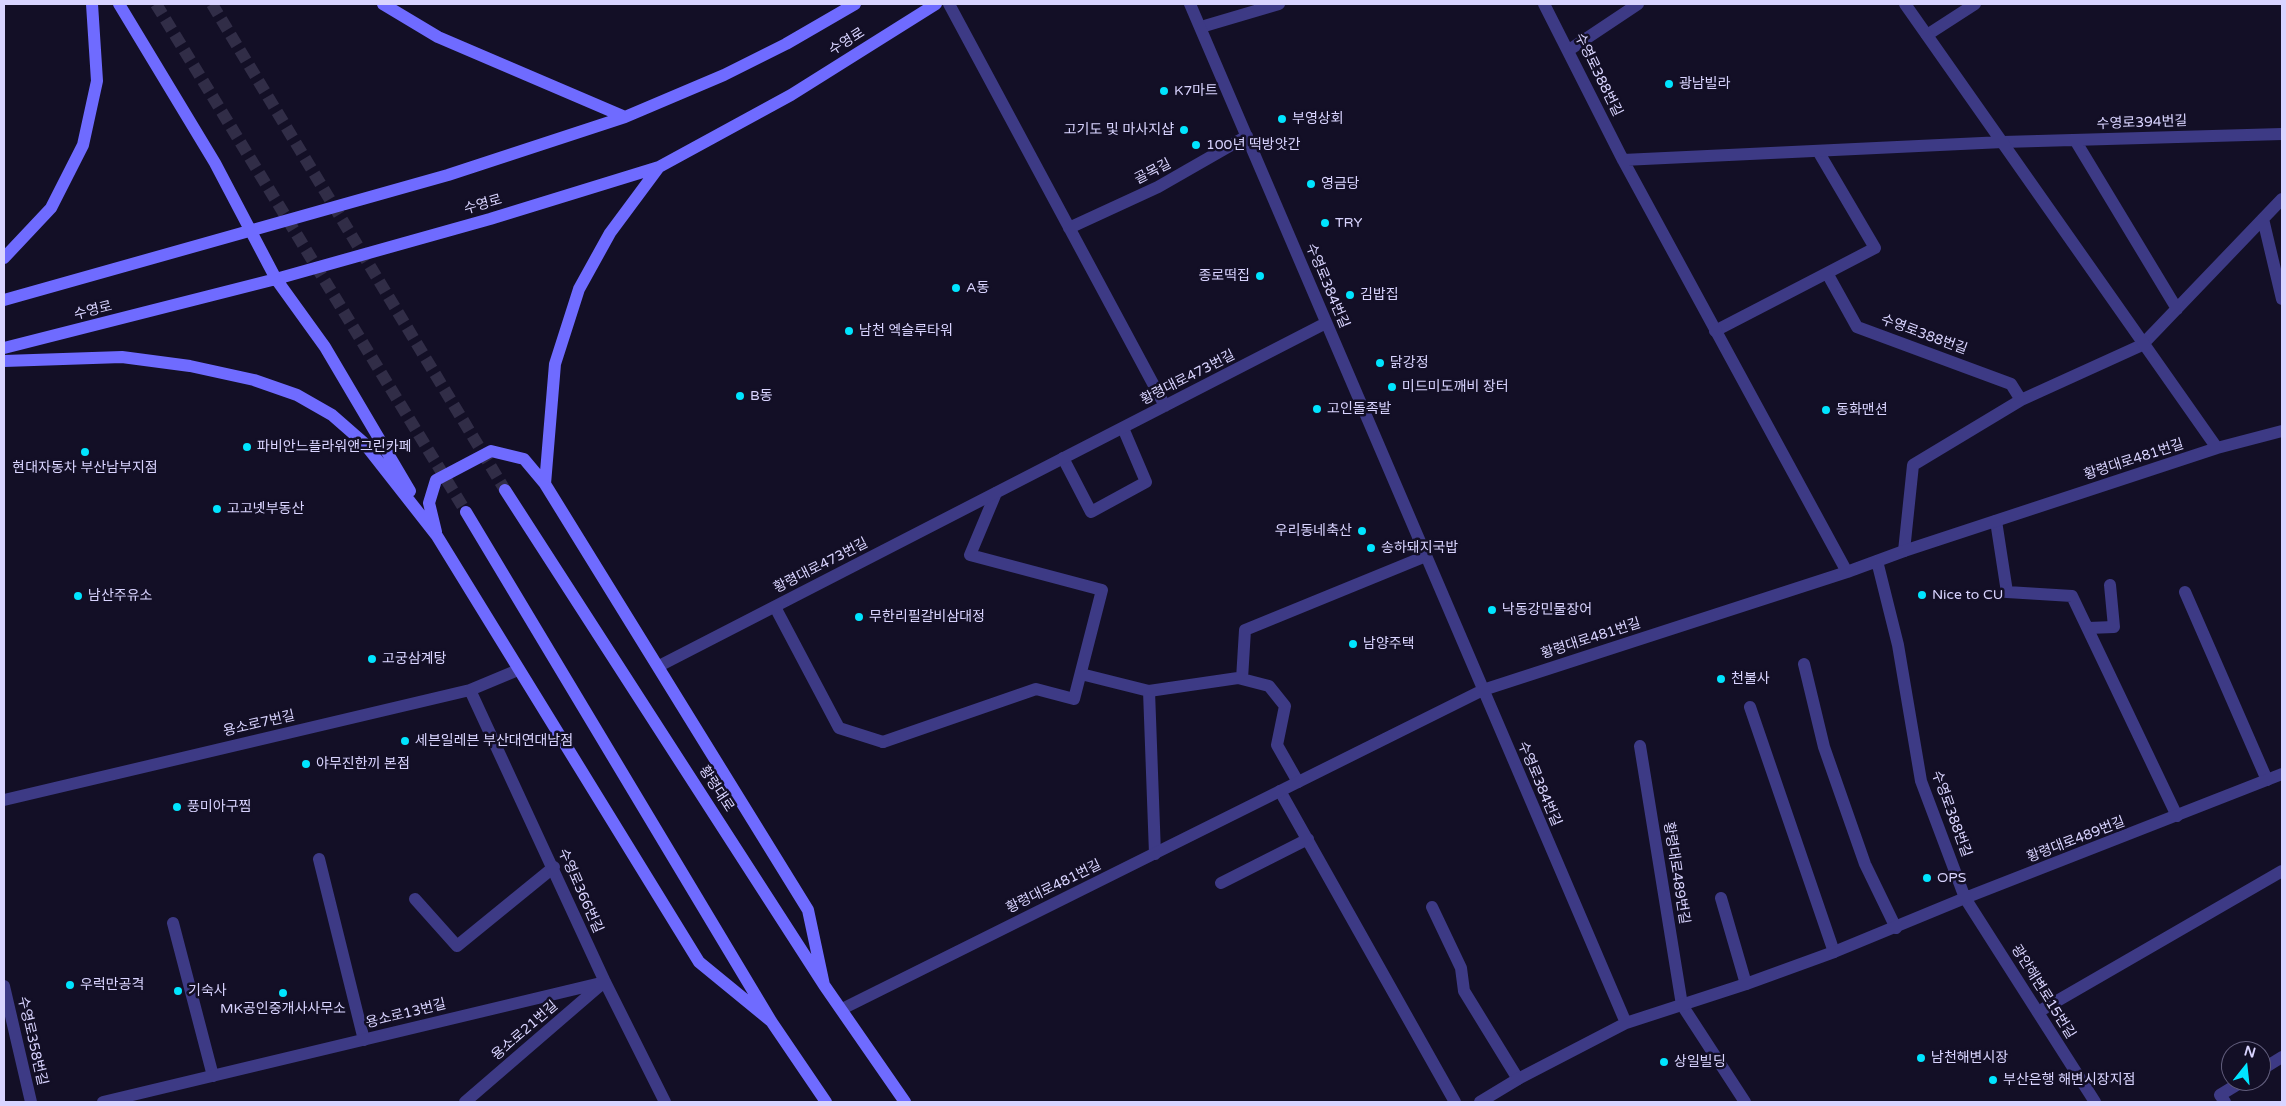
<!DOCTYPE html>
<html>
<head>
<meta charset="utf-8">
<style>
	body { margin:0 }
	#map { position:relative; width:2286px; height:1106px; overflow:hidden; background:#130f26; font-family:"Varela Round",sans-serif }
	canvas { display:block }
	.frame { position:absolute; inset:0; border:5px solid #d9d4ff; pointer-events:none }
	.north { position:absolute; left:2221px; top:1041px; width:50px; height:50px; box-sizing:border-box; background:#130f26; border:1px solid #625e7d; border-radius:50%; rotate:16deg; font-size:14px; font-weight:700; line-height:20px; text-align:center; color:#d9d4ff }
	.north::after { content:''; display:block; margin:auto; width:18px; height:22px; background:#00e5ff; clip-path:polygon(50% 0,100% 100%,50% 72%,0 100%) }
</style>
</head>
<body>
<div id="map">
<canvas width="2286" height="1106"></canvas>
<div class="frame"></div>
<div class="north">N</div>
</div>
<script>
const g = document.querySelector('canvas').getContext('2d');
g.lineJoin = 'round';
function strokePath(path, color, width, dash) {
  g.strokeStyle = color;
  g.lineWidth = width;
  g.lineCap = dash ? 'butt' : 'round';
  g.setLineDash(dash || []);
  g.stroke(path);
}
function write(font, color, halo, rows, align = 'center') {
  g.font = font + ' "Varela Round","Noto Sans KR",sans-serif';
  g.lineWidth = 5;
  g.setLineDash([]);
  g.textBaseline = 'middle';
  g.strokeStyle = halo;
  g.fillStyle = color;
  for (const [text, x, y, turn = 0] of rows) {
    g.save();
    g.translate(x, y);
    g.rotate((+turn || 0) * Math.PI / 180);
    g.textAlign = isNaN(turn) ? turn : align;
    if (halo) g.strokeText(text, 0, 0);
    g.fillText(text, 0, 0);
    g.restore();
  }
}
const secondaryTunnel = new Path2D(`
	M 156,4 L 466,512
	M 212,4 L 505,490`);
const lane = new Path2D(`
	M 1201,27 L 1279,4
	M 1927,35 L 1975,4
	M 2075,140 L 2177,309
	M 2003,142 L 2282,134
	M 1818,151 L 1875,248 L 1827,273
	M 2263,219 L 2282,299
	M 1715,331 L 1827,273 L 1857,327 L 2011,384 L 2021,400 L 2142,345 L 2282,199
	M 1063,458 L 1091,512 L 1146,482 L 1123,428
	M 1996,521 L 2007,592 L 2072,596 L 2177,816
	M 1904,551 L 1913,465 L 2021,400
	M 2185,592 L 2267,780
	M 2088,628 L 2114,627 L 2110,585
	M 1804,664 L 1824,747 L 1865,864 L 1896,928
	M 1081,674 L 1149,691 L 1238,678 L 1269,686 L 1285,706 L 1277,745 L 1298,782
	M 1242,679 L 1245,630 L 1426,556
	M 1149,691 L 1155,854
	M 1750,707 L 1834,952
	M 883,742 L 1036,689 L 1074,699 L 1102,590 L 970,555 L 996,493
	M 1640,746 L 1682,1005 L 1745,1102
	M 1280,791 L 1455,1102
	M 319,859 L 364,1040
	M 1221,883 L 1308,839
	M 1721,898 L 1746,984
	M 415,899 L 457,946 L 554,867
	M 1432,907 L 1461,968 L 1464,991 L 1518,1079
	M 173,923 L 213,1076
	M 2038,1012 L 2282,871
	M 2261,1070 L 2282,1057
	M 2225,1102 L 2220,1095 L 2243,1081`);
const street = new Path2D(`
	M 949,4 L 1165,406
	M 1190,4 L 1626,1023
	M 1544,4 L 1623,160 L 1847,572
	M 1905,4 L 2217,448
	M 1569,50 L 1638,4
	M 1623,160 L 2003,142
	M 1069,228 L 1158,187 L 1247,136
	M 1877,561 L 1898,645 L 1921,781 L 1965,898 L 2095,1102
	M 775,607 L 839,728 L 883,742
	M 659,666 L 1326,323
	M 470,690 L 605,982 L 665,1102
	M 4,800 L 470,690 L 518,670
	M 4,986 L 31,1102
	M 842,1009 L 1483,690 L 1847,572 L 1904,551 L 2217,448 L 2282,431
	M 103,1102 L 605,982
	M 465,1102 L 603,983
	M 1480,1102 L 1518,1079 L 1626,1023 L 1746,984 L 1834,952 L 1965,898 L 2282,774`);
const secondary = new Path2D(`
	M 119,4 L 215,163 L 276,279 L 325,347 L 410,491
	M 383,4 L 438,37 L 625,117
	M 659,167 L 610,233 L 579,289 L 555,364 L 545,484 L 808,910 L 824,985
	M 4,258 L 51,208 L 83,145 L 97,81 L 92,4
	M 4,300 L 448,175 L 625,117 L 724,75 L 786,44 L 855,4
	M 4,348 L 276,279 L 490,219 L 659,167 L 791,95 L 936,4
	M 4,361 L 122,357 L 190,366 L 254,380 L 297,395 L 332,415 L 364,443 L 437,536 L 699,962 L 771,1021
	M 505,490 L 824,985 L 905,1102
	M 466,512 L 771,1021 L 826,1102
	M 436,532 L 429,503 L 436,480 L 491,451 L 524,459 L 545,484`);
const markers = [
	[1669,84,5,"#00e5ff"],
	[1164,91,5,"#00e5ff"],
	[1282,119,5,"#00e5ff"],
	[1184,130,5,"#00e5ff"],
	[1196,145,5,"#00e5ff"],
	[1311,184,5,"#00e5ff"],
	[1325,223,5,"#00e5ff"],
	[1260,276,5,"#00e5ff"],
	[956,288,5,"#00e5ff"],
	[1350,295,5,"#00e5ff"],
	[849,331,5,"#00e5ff"],
	[1380,363,5,"#00e5ff"],
	[1392,387,5,"#00e5ff"],
	[740,396,5,"#00e5ff"],
	[1317,409,5,"#00e5ff"],
	[1826,410,5,"#00e5ff"],
	[247,447,5,"#00e5ff"],
	[85,452,5,"#00e5ff"],
	[217,509,5,"#00e5ff"],
	[1362,531,5,"#00e5ff"],
	[1371,548,5,"#00e5ff"],
	[1922,595,5,"#00e5ff"],
	[78,596,5,"#00e5ff"],
	[1492,610,5,"#00e5ff"],
	[859,617,5,"#00e5ff"],
	[1353,644,5,"#00e5ff"],
	[372,659,5,"#00e5ff"],
	[1721,679,5,"#00e5ff"],
	[405,741,5,"#00e5ff"],
	[306,764,5,"#00e5ff"],
	[177,807,5,"#00e5ff"],
	[1927,878,5,"#00e5ff"],
	[70,985,5,"#00e5ff"],
	[178,991,5,"#00e5ff"],
	[283,993,5,"#00e5ff"],
	[1921,1058,5,"#00e5ff"],
	[1664,1062,5,"#00e5ff"],
	[1993,1080,5,"#00e5ff"]
];
const streetNames = [
	["수영로",847,42,-32],
	["수영로388번길",1598,75,64],
	["수영로394번길",2142,123,-2],
	["골목길",1153,172,-27],
	["수영로",483,205,-16],
	["수영로384번길",1327,286,67],
	["수영로",93,311,-14],
	["수영로388번길",1924,335,20],
	["황령대로473번길",1188,378,-27],
	["황령대로481번길",2134,460,-18],
	["황령대로473번길",821,566,-27],
	["황령대로481번길",1591,639,-18],
	["용소로7번길",259,724,-13],
	["수영로384번길",1539,784,67],
	["황령대로",716,789,57],
	["수영로388번길",1951,814,70],
	["황령대로489번길",2076,840,-21],
	["황령대로489번길",1676,873,81],
	["황령대로481번길",1054,887,-26],
	["수영로366번길",580,891,66],
	["광안해변로15번길",2043,992,58],
	["용소로13번길",406,1014,-14],
	["용소로21번길",525,1031,-41],
	["수영로358번길",32,1041,77]
];
const poiNames = [
	["광남빌라",1679,84],
	["K7마트",1174,91],
	["부영상회",1292,119],
	["고기도 및 마사지샵",1174,130,"right"],
	["100년 떡방앗간",1206,145],
	["영금당",1321,184],
	["TRY",1335,223],
	["종로떡집",1250,276,"right"],
	["A동",966,288],
	["김밥집",1360,295],
	["남천 엑슬루타워",859,331],
	["닭강정",1390,363],
	["미드미도깨비 장터",1402,387],
	["B동",750,396],
	["고인돌족발",1327,409],
	["동화맨션",1836,410],
	["파비안느플라워앤그린카페",257,447],
	["현대자동차 부산남부지점",85,468,"center"],
	["고고넷부동산",227,509],
	["우리동네축산",1352,531,"right"],
	["송하돼지국밥",1381,548],
	["Nice to CU",1932,595],
	["남산주유소",88,596],
	["낙동강민물장어",1502,610],
	["무한리필갈비삼대정",869,617],
	["남양주택",1363,644],
	["고궁삼계탕",382,659],
	["천불사",1731,679],
	["세븐일레븐 부산대연대남점",415,741],
	["야무진한끼 본점",316,764],
	["풍미아구찜",187,807],
	["OPS",1937,878],
	["우럭만공격",80,985],
	["기숙사",188,991],
	["MK공인중개사사무소",283,1009,"center"],
	["남천해변시장",1931,1058],
	["상일빌딩",1674,1062],
	["부산은행 해변시장지점",2003,1080]
];
strokePath(secondaryTunnel, '#312d47', 12, [12, 6]);
strokePath(lane, '#3d3a85', 12);
strokePath(street, '#3d3a85', 12);
strokePath(secondary, '#6f6bff', 12);
for (const [x, y, r, color] of markers) {
  const dot = new Path2D();
  dot.arc(x, y, r, 0, 2 * Math.PI);
  g.fillStyle = color;
  g.fill(dot);
  strokePath(dot, '#130f26', 2);
}
write('14px', '#d9d4ff', '#130f26', streetNames);
write('14px', '#d9d4ff', '#130f26', poiNames, 'left');
</script>
</body>
</html>
